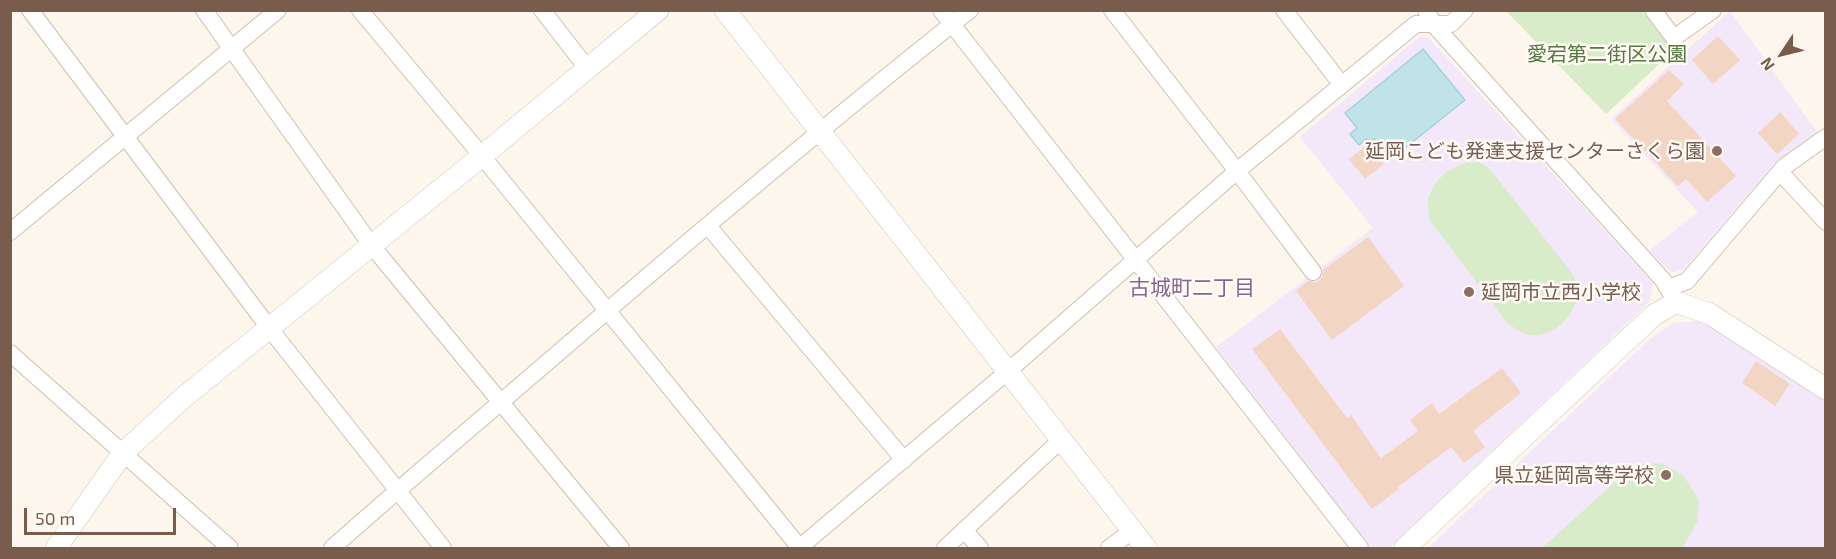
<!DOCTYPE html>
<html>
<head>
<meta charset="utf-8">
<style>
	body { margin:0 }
	#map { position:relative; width:1836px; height:559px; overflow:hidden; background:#fdf6ec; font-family:"Exo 2",sans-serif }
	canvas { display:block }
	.frame { position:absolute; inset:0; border:12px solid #7a5c4d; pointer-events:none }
	.north { position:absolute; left:1752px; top:24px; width:60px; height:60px; -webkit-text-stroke:4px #fffaf3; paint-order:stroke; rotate:235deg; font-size:16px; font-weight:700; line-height:24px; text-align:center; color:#7a5c4d }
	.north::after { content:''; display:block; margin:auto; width:21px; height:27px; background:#7a5c4d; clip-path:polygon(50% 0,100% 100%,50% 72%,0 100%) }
	.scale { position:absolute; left:24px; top:508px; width:152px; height:27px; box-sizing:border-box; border:3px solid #7a5c4d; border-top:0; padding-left:8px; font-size:18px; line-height:21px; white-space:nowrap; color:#7a5c4d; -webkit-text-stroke:4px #fffaf3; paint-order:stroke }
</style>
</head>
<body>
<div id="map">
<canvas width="1836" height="559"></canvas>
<div class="frame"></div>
<div class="north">N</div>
<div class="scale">50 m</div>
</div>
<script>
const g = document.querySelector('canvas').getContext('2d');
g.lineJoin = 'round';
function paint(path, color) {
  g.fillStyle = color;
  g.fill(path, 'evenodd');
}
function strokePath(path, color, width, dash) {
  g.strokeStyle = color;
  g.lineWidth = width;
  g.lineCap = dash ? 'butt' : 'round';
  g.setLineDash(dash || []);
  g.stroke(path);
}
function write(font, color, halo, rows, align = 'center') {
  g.font = font + ' "Exo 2","Noto Sans JP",sans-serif';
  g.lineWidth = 5;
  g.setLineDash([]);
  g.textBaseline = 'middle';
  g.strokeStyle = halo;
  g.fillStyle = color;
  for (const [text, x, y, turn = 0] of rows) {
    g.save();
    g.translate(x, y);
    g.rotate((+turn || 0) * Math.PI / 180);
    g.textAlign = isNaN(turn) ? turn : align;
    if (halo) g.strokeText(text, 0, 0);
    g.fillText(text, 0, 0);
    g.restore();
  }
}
const education = new Path2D(`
	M 1730,11 L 1817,132 L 1769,170 L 1684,269 L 1672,273 L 1649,251 L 1698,212 L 1611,119 Z
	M 1420,36 L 1429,38 L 1653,283 L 1649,302 L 1390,548 L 1371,548 L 1216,347 L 1373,228 L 1300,137 Z
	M 1698,321 L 1717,330 L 1825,401 L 1825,548 L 1428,548 L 1651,338 L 1674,323 Z`);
const green = new Path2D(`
	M 1506,11 L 1642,11 L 1673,51 L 1606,114 Z
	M 1479,162 L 1489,168 L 1572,273 C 1574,277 1576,282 1577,286 C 1581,313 1550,344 1523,333 C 1517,330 1512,326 1507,323 L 1429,219 L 1428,199 L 1434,185 L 1446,172 L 1464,163 Z
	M 1661,463 L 1684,476 L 1699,501 L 1697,523 L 1682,548 L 1542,548 L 1615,482 L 1639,464 Z`);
const water = new Path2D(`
	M 1423,49 L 1465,100 L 1390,160 L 1374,139 L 1369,142 L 1366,139 L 1359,145 L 1350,134 L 1357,128 L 1345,113 Z`);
const building = new Path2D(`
	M 1718,36 L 1740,60 L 1713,84 L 1692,60 Z
	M 1669,70 L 1684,84 L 1667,101 L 1736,176 L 1707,202 L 1686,179 L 1678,186 L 1615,119 Z
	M 1780,112 L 1799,134 L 1777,154 L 1758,133 Z
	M 1368,144 L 1384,164 L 1365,179 L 1349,159 Z
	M 1368,237 L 1404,286 L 1332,340 L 1296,291 L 1308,281 L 1314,282 L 1319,281 L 1322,277 L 1323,270 Z
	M 1280,329 L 1347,418 L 1351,415 L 1381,458 L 1418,431 L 1410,420 L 1432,403 L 1439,414 L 1502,368 L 1521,393 L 1473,431 L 1485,447 L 1464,463 L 1451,447 L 1398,487 L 1399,489 L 1372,509 L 1252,349 Z
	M 1756,361 L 1790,384 L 1775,406 L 1742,383 Z`);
const minor = new Path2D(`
	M 30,10 L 270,329 L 443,548
	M 204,10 L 372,246 L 621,548
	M 360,10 L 482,156 L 800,548
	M 542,10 L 587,68
	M 941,10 L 1360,548
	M 1112,10 L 1237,171 L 1313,272
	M 1284,10 L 1342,85
	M 1426,10 L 1434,25 L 1663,280 L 1676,302
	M 1653,10 L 1674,38 L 1713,10
	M 1780,172 L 1826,222
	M 708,226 L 904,460
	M 10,232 L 278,10
	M 1668,288 L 1687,281 L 1784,167 L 1826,137
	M 10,353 L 230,548
	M 964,530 L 980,548
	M 332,548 C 413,476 497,406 579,335 C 707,225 837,115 970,10
	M 799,548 L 1007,372 L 1237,171 L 1416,24 L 1451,24 L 1465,10
	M 945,548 L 1061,440
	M 1109,548 L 1132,531`);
const tertiary = new Path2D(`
	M 725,10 L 1146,548
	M 56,548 L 123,453 L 184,397 L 482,156 L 658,10
	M 1405,548 L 1654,315 L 1676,302 L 1710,314 L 1826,389`);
const markers = [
	[1717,151,6,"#8d6e63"],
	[1469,292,6,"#8d6e63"],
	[1666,475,6,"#8d6e63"]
];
const parkNames = [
	["愛宕第二街区公園",1607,54]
];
const educationNames = [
	["延岡こども発達支援センターさくら園",1705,151],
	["延岡市立西小学校",1481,292,"left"],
	["県立延岡高等学校",1654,475]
];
const neighbourhoodNames = [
	["古城町二丁目",1192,288]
];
paint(education, '#f3e8fa');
paint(green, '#d8ecc9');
paint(water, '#bfe3e8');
strokePath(water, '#a5d3da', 1.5);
paint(building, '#f3d5c3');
strokePath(minor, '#d1beb0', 18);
strokePath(tertiary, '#d1beb0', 22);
strokePath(minor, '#fff', 16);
strokePath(tertiary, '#fff', 21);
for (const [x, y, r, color] of markers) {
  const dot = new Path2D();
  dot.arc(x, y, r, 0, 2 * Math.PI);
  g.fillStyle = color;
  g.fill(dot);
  strokePath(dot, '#fffaf3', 2);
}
write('20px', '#537a41', '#fffaf3', parkNames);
write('20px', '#785e54', '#fffaf3', educationNames, 'right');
write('21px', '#846695', '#fffaf3', neighbourhoodNames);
</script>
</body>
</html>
